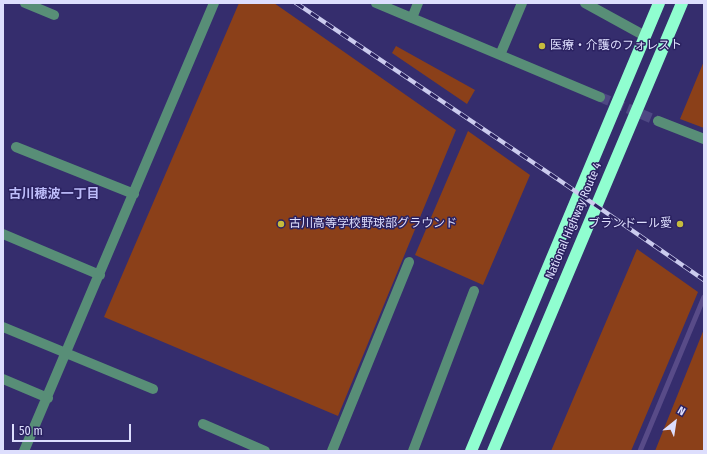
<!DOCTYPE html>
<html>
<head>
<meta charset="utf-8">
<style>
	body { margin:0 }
	#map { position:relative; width:707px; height:454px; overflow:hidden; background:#352d6d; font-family:"Fira Sans Condensed",sans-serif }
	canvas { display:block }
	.frame { position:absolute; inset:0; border:4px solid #dddefd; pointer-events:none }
	.north { position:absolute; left:655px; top:402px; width:40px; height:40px; -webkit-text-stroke:3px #2b2261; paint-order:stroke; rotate:30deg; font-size:11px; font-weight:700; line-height:16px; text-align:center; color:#dddefd }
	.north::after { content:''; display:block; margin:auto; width:14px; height:18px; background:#dddefd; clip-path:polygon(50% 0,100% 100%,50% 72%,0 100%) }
	.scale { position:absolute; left:12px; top:424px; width:119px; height:18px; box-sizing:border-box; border:2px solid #dddefd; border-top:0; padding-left:5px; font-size:12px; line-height:14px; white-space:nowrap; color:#dddefd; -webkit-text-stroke:3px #2b2261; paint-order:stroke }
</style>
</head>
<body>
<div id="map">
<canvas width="707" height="454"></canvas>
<div class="frame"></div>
<div class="north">N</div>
<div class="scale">50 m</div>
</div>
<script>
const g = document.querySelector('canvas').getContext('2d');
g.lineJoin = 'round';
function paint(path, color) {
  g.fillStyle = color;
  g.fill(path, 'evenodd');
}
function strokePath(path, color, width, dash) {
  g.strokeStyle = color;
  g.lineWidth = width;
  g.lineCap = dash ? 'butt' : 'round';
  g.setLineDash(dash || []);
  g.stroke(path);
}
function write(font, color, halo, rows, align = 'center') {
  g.font = font + ' "Fira Sans Condensed","Noto Sans JP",sans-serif';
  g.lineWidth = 3;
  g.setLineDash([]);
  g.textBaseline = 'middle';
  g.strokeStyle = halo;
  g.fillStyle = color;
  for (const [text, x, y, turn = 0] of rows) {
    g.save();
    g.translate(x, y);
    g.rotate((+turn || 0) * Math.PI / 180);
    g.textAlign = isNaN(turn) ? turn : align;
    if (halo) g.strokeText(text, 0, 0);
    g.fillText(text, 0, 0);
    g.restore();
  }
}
const green = new Path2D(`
	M 239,3 L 274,3 L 456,130 L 338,416 L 104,317 Z
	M 396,46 L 475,90 L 467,104 L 392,53 Z
	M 704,61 L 704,128 L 680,119 Z
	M 468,131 L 530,175 L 483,285 L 415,255 Z
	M 637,249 L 698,292 L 631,451 L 551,451 Z
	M 704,329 L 704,451 L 655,451 Z`);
const stream = new Path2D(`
	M 640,451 L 704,297`);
const minorTunnel = new Path2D(`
	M 600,97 L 658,121`);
const minor = new Path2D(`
	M 25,3 L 54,15
	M 376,3 L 500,55 L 522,3
	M 585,3 L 645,36
	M 412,18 L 418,3
	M 500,55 L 600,97
	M 658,121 L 704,139
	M 16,147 L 134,194
	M 3,234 L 100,275
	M 3,327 L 153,389
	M 3,379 L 48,398
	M 203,424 L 265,451
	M 24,451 L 214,3
	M 332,451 L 409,262
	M 413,451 L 474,291`);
const highway = new Path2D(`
	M 471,451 L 659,3
	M 493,451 L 682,3`);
const rail = new Path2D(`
	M 296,3 L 559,180 L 704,280`);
const markers = [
	[542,46,4,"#c6bc3d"],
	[281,224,4,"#c6bc3d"],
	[680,224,4,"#c6bc3d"]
];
const poiNames = [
	["医療・介護のフォレスト",550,46],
	["古川高等学校野球部グラウンド",289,224],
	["ブランドール愛",672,224,"right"]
];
const streetNames = [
	["National Highway Route 4",574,221,-67]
];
const neighbourhoodNames = [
	["古川穂波一丁目",54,194]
];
paint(green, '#8b4019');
strokePath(stream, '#584b88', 5);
strokePath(minorTunnel, '#4e4883', 10, [10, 5]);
strokePath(minor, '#588e77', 10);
strokePath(highway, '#90fed0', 12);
strokePath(rail, '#cbcbee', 4.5);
strokePath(rail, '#2b2261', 3, [9]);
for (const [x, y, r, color] of markers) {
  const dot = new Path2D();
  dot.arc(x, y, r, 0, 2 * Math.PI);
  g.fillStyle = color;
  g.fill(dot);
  strokePath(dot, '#2b2261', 1.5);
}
write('12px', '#dddefd', '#2b2261', poiNames, 'left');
write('12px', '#dddefd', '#2b2261', streetNames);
write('bold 13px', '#bdbcfa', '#2b2261', neighbourhoodNames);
</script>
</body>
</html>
